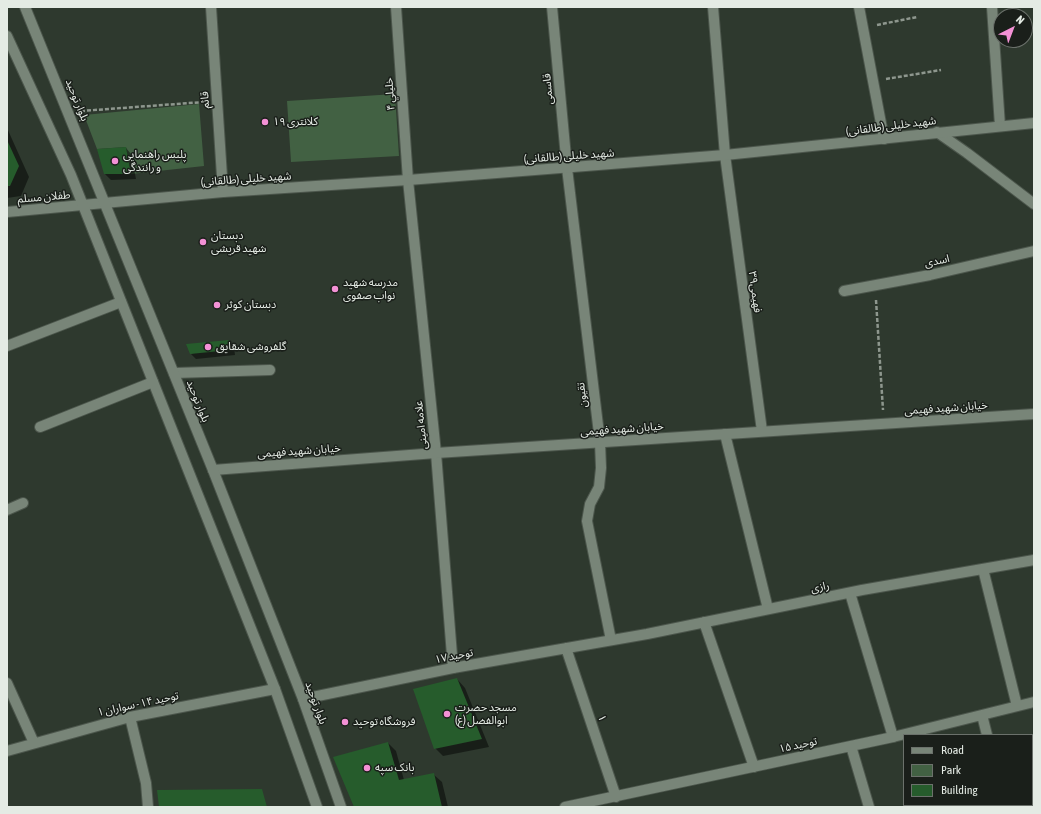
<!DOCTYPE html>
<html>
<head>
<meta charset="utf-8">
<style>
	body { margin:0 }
	#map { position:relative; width:1041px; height:814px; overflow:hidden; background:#2e392e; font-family:"Asap Condensed",sans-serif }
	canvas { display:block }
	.frame { position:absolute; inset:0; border:8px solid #e4ebe4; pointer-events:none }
	.legend { position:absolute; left:903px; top:734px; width:130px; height:72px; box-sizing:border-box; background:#1a1f1a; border:1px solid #6b716b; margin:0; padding:5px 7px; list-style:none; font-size:12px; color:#e4ebe4 }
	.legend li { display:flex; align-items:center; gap:8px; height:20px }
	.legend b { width:20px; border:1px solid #6b716b }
	.north { position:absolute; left:993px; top:8px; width:40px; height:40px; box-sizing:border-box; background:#1a1f1a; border:1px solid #6b716b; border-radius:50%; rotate:42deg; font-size:11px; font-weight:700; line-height:16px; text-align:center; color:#e4ebe4 }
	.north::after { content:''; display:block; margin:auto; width:14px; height:18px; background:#f391d5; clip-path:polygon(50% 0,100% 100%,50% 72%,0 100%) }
</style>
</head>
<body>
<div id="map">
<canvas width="1041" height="814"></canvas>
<div class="frame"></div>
<ul class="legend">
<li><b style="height:5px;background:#788578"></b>Road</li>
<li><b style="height:11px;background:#426143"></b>Park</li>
<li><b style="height:11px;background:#265c2c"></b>Building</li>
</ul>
<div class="north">N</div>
</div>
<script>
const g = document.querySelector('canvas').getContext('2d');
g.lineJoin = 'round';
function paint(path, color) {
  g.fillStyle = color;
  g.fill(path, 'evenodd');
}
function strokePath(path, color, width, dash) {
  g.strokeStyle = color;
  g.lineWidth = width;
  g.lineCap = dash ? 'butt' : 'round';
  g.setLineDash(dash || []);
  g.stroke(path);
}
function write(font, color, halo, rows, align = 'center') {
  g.font = font + ' "Asap Condensed","Noto Sans Arabic",sans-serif';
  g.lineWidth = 3;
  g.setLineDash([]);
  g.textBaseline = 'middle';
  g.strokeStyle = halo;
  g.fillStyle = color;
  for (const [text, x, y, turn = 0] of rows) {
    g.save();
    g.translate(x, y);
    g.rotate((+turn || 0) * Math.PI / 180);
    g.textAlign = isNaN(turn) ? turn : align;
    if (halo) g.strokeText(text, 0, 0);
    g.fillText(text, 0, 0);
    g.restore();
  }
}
const green = new Path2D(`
	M 395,94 L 399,156 L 291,162 L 287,101 Z
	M 199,104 L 204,166 L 131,174 L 126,147 L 97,149 L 84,115 Z`);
const shadow = new Path2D(`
	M 7,128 L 29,177 L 21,196 L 7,198 Z
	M 126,148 L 131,154 L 136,179 L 111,180 L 105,174 Z
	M 229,341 L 234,347 L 235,355 L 196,359 L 191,354 Z
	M 457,679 L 465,688 L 489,747 L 443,756 L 435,748 Z
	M 388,743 L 396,751 L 404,780 L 433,774 L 442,782 L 448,807 L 355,807 Z`);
const building = new Path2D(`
	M 7,140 L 19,166 L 10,186 L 7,186 Z
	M 126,147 L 131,174 L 104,174 L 97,149 Z
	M 229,340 L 230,350 L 190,354 L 186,344 Z
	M 457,678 L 482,739 L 434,749 L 413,689 Z
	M 388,742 L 399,780 L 434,773 L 442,807 L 354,807 L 333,757 Z
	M 262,789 L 267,807 L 159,807 L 157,790 Z`);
const path = new Path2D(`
	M 877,25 L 917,17
	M 886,79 L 941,70
	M 81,111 L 204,102
	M 876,300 L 883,410`);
const service = new Path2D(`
	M 40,427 L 153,382
	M 725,434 L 768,609
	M 436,453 L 453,668
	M 850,593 L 893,737`);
const minor = new Path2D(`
	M 211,7 L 223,192
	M 396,7 L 408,180 L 436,453
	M 552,7 L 567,168 L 600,442 L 601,468 L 599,487 L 590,504 L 587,521 L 611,640
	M 713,7 L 725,155 L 762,431
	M 859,7 L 884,139
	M 992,7 L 1000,126
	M 937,132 L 967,153 L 1034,204
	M 844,291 L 930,275 L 1034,251
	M 7,346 L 121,302
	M 174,373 L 270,370
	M 7,510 L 23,503
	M 983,569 L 1017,706
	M 704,622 L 754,767
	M 566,648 L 616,797
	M 7,683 L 34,743
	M 303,699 L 453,668 L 647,634 L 862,590 L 1034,560
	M 982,715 L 987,735
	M 130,717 L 146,783 L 148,807
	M 851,746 L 869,807
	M 7,751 L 130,717 L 275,689
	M 1003,805 L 1004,807
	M 565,807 L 893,737 L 1034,702`);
const tertiary = new Path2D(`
	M 7,212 L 223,192 L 408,180 L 725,155 L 1034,123
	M 213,470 L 436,453 L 1034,414`);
const secondary = new Path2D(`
	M 25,7 L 213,470 L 303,699 L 341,807
	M 7,36 L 71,175 L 275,689 L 317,807`);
const markers = [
	[265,122,4,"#f391d5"],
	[115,161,4,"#f391d5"],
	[203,242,4,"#f391d5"],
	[335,289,4,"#f391d5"],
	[217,305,4,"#f391d5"],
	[208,347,4,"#f391d5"],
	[447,714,4,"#f391d5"],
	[345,722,4,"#f391d5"],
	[367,768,4,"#f391d5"]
];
const streetNames = [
	["قاسمی",548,89,-95],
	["خليلي ۴",390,94,-94],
	["بلوار توحید",77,100,68],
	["قائم",205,100,-94],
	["شهید خلیلی (طالقانی)",891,126,-7],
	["شهید خلیلی (طالقانی)",569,156,-4],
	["شهید خلیلی (طالقانی)",246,179,-4],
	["طفلان مسلم",44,197,-5],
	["اسدی",937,261,-12],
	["فهیمی۳۹",755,292,82],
	["تقیون",582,395,-97],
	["بلوار توحید",198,401,68],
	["خیابان شهید فهیمی",946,408,-4],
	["علامه امینی",421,425,-96],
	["خیابان شهید فهیمی",622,429,-4],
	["خیابان شهید فهیمی",299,451,-4],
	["رازی",820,587,-11],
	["توحید ۱۷",454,656,-11],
	["بلوار توحید",316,703,70],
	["توحید ۱۴ - سواران ۱",138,704,-12],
	["۱",602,718,71],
	["توحید ۱۵",798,745,-12]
];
const poiNames = [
	["کلانتری ۱۹",273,122],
	["پلیس راهنمایی",123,155],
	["و رانندگی",123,168],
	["دبستان",211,236],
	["شهید قریشی",211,249],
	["مدرسه شهید",343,283],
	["نواب صفوی",343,296],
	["دبستان کوثر",225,305],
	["گلفروشی شقایق",216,347],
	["مسجد حضرت",455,708],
	["ابوالفضل (ع)",455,721],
	["فروشگاه توحید",353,722],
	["بانک سپه",375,768]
];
paint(green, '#426143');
paint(shadow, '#0007');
paint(building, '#265c2c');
strokePath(service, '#4c564c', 12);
strokePath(minor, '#4c564c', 12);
strokePath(tertiary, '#4c564c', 12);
strokePath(secondary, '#4c564c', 12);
strokePath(path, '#8e978e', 2.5, [4, 2]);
strokePath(service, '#788578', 10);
strokePath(minor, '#788578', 10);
strokePath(tertiary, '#788578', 10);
strokePath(secondary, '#788578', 10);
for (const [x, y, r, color] of markers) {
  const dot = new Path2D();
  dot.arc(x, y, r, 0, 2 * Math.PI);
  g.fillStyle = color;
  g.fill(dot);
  strokePath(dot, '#1a1f1a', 1.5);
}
write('11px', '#e4ebe4', '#1a1f1a', streetNames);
write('11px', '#e4ebe4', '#1a1f1a', poiNames, 'left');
</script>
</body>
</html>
